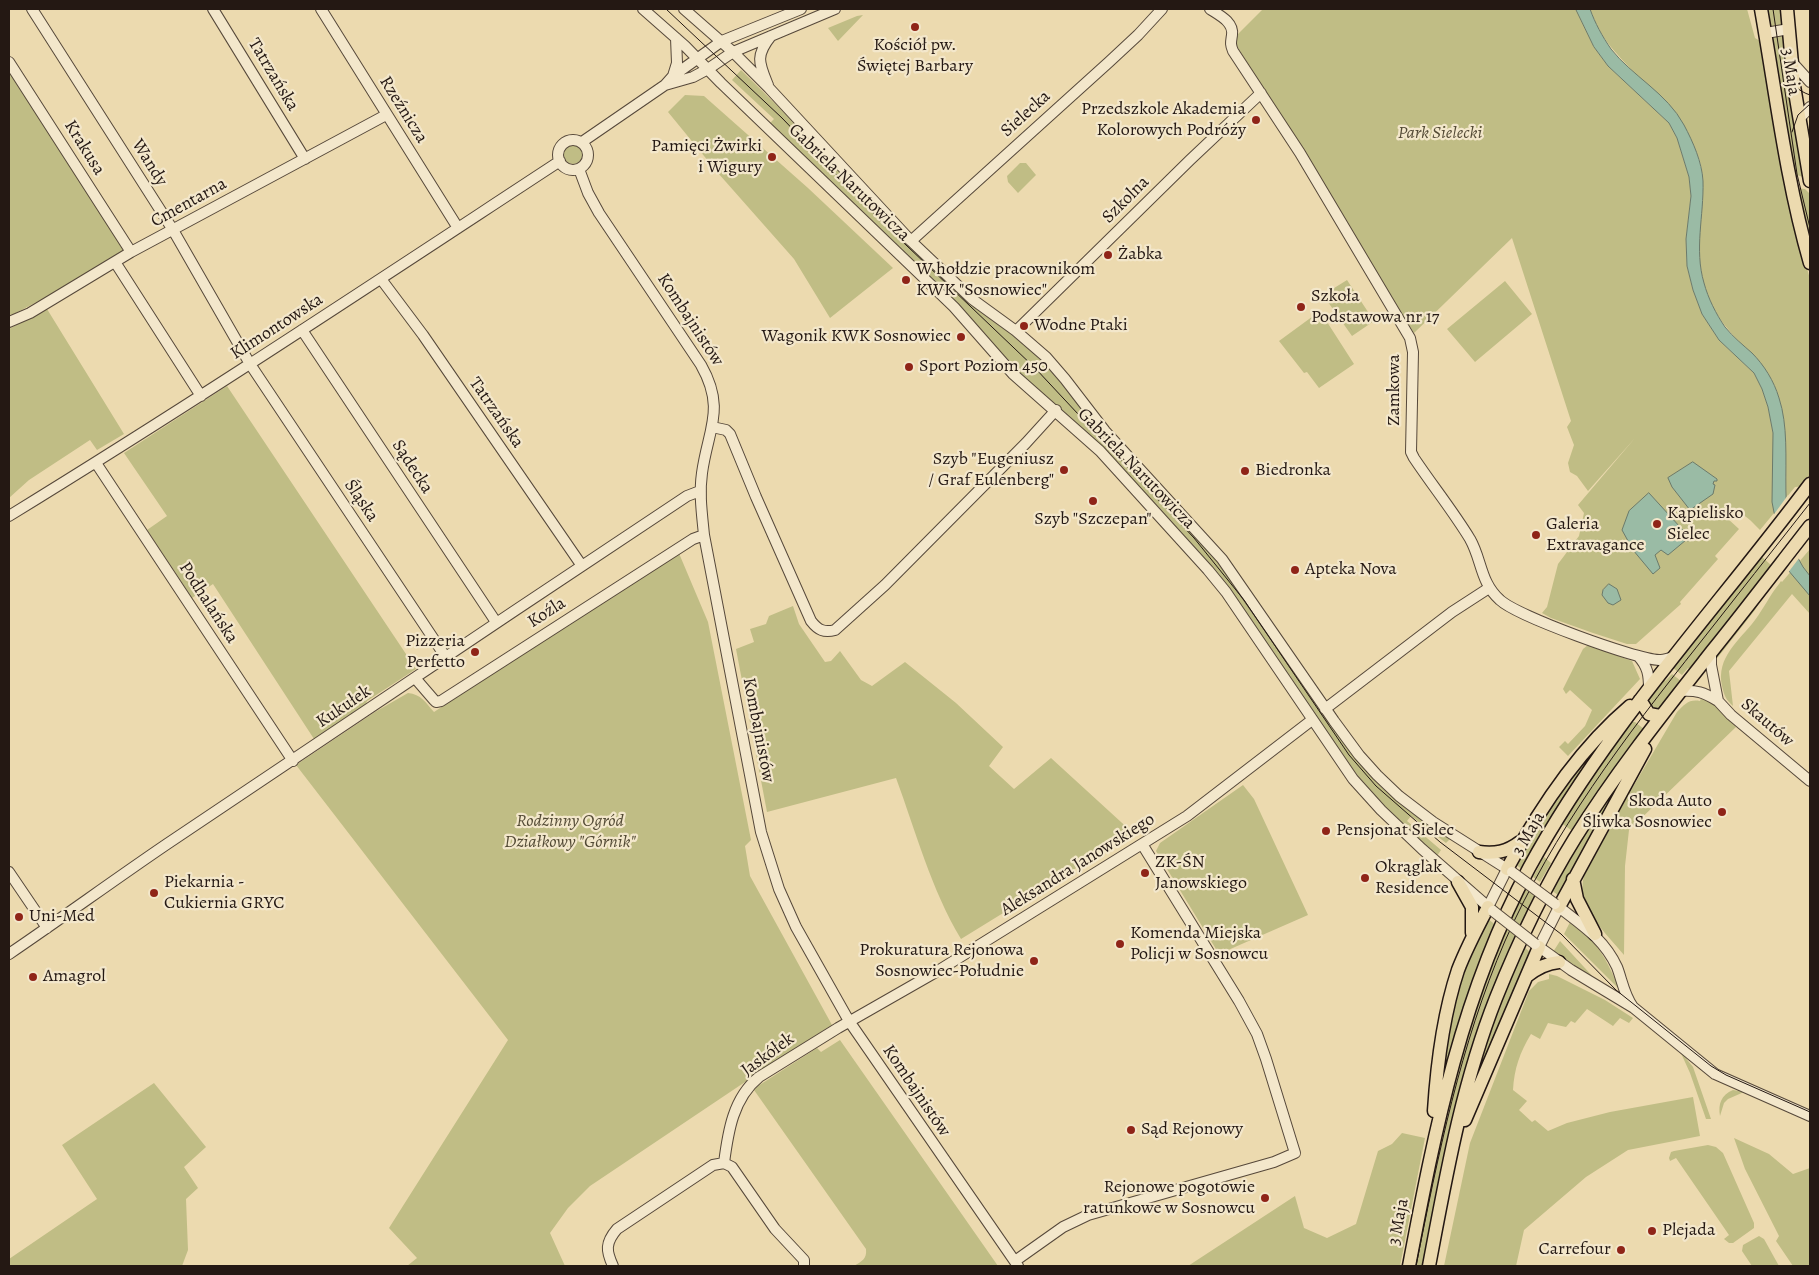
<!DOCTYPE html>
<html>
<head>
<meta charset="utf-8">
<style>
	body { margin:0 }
	#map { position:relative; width:1819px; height:1275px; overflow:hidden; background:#ecdaaf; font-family:Alegreya,serif }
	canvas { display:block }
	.frame { position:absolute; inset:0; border:10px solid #241813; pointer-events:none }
</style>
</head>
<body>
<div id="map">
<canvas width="1819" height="1275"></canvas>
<div class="frame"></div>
</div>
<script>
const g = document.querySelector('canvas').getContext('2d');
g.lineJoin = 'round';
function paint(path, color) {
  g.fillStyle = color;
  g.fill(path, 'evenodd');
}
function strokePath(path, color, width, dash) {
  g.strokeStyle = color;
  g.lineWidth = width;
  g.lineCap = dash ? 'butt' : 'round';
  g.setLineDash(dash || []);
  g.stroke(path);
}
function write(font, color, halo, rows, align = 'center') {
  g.font = font + ' Alegreya,serif';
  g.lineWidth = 4.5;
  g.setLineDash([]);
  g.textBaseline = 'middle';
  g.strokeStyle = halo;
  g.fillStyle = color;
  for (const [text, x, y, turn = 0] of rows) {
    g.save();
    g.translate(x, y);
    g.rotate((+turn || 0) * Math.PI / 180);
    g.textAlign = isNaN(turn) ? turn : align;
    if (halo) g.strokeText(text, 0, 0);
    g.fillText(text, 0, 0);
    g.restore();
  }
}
const green = new Path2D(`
	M 1263,9 L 1576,9 L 1594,47 L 1608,66 L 1669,123 L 1677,138 L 1689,177 L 1691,196 L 1686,239 L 1687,266 L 1693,290 L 1702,314 L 1719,340 L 1754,373 L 1762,389 L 1768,407 L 1773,433 L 1774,513 L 1760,530 C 1750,520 1741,508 1725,512 L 1728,516 L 1727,518 L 1739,529 L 1715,556 L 1718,559 L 1680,602 L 1681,604 L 1636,644 L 1627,644 L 1593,633 L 1551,618 L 1542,613 L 1547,607 L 1558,564 L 1579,536 L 1584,513 L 1578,505 L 1635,438 L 1588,491 L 1577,476 L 1570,472 L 1568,463 L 1574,445 L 1567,427 L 1571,421 L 1512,238 L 1414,333 L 1235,43 L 1238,34 Z
	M 1590,9 L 1747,9 L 1755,38 L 1760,41 L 1796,229 L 1810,279 L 1810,478 L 1805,486 L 1795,487 L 1786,498 C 1785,460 1790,409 1769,376 C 1758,357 1740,345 1727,328 C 1716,315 1707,297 1703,281 C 1699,265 1698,249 1699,232 C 1701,206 1708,179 1697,154 C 1693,143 1681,133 1674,124 C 1658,104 1644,83 1627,65 C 1608,44 1600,36 1590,9 Z
	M 1765,9 L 1782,9 L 1784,25 L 1768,27 Z
	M 863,15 L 838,41 L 828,28 L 857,16 Z
	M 1783,35 L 1804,177 L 1803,177 L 1794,174 L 1771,41 L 1775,36 Z
	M 9,67 L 125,251 L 63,288 L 14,314 L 9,315 Z
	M 741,70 L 807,135 L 902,239 L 961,296 L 1011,332 L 1047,365 L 1216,559 L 1322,711 L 1426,822 L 1450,839 L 1446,843 L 1411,816 L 1407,821 L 1441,850 L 1437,856 L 1382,804 L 1362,782 L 1232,595 L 1201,554 L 1095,440 L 1027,383 L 962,309 L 930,276 L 769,124 L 774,119 L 732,80 Z
	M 685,95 L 704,96 L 808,188 L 893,268 L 830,318 L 794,259 L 718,173 L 668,112 Z
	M563 154a10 10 0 1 1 20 0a10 10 0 1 1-20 0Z
	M 1020,163 L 1026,163 L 1036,175 L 1018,193 L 1008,182 L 1007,176 Z
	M 1797,188 L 1805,189 L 1809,193 L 1810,246 Z
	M 1347,280 L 1374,321 L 1352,336 L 1323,295 Z
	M 1505,281 L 1532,314 L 1475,362 L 1447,329 Z
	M 47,309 L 124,434 L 97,450 L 90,440 L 29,480 L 9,498 L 9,329 Z
	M 1320,311 L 1354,364 L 1319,388 L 1307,372 L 1304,373 L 1279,341 Z
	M 227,386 L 416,669 L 367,701 L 366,704 L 314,739 L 213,584 L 192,598 L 147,530 L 167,516 L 124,453 Z
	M 1810,549 L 1810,614 L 1792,594 L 1729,671 L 1733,706 C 1726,700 1724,695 1722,686 C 1716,657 1739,641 1755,620 C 1764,608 1770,595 1779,584 L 1781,581 L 1782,582 Z
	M 678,551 L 708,622 L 751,840 L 745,846 L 750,876 L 832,1025 L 752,1076 L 748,1080 L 590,1186 L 568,1208 L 550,1233 L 565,1266 L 407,1266 L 417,1258 L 389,1228 L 508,1040 L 296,765 L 375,712 L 408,693 C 421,694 426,703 434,712 Z
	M 1760,555 L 1772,566 L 1691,670 L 1688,668 L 1682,675 L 1673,668 L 1666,676 Z
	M 1763,596 L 1755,610 L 1715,661 L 1718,650 Z
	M 793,606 L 799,624 L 825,662 L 831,661 L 840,651 L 861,680 L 872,686 L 905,662 L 956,703 L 1003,747 L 989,766 L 1014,789 L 1051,758 L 1133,833 L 961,939 C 931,889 916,832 896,778 L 767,812 L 736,649 L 754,642 L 750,629 L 766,624 L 769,616 Z
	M 1588,645 L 1632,661 L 1640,679 L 1568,756 L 1559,747 L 1565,741 L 1568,744 L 1585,726 L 1592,710 L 1570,690 L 1566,694 L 1563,689 L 1583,649 Z
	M 1672,674 L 1681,681 L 1660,710 L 1654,711 L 1646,701 L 1662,679 L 1665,681 Z
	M 1702,695 L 1711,701 L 1736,727 L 1629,830 L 1625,866 L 1624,955 C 1607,934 1575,906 1584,876 L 1627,797 L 1677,712 C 1685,704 1689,699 1700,701 Z
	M 1624,714 L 1523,870 L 1515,864 L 1567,781 Z
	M 1631,722 L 1635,722 L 1644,729 L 1574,832 L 1561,823 Z
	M 1628,769 L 1563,888 L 1558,895 L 1551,890 L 1597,813 Z
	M 1243,785 L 1254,799 L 1308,915 L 1219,954 L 1156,851 L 1160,843 Z
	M 1544,857 L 1551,863 L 1540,882 L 1533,877 Z
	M 1524,888 L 1538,898 L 1502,970 L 1424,1266 L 1413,1266 C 1433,1163 1454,1059 1491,960 C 1500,936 1513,912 1524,888 Z
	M 1488,919 L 1497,926 L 1438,1103 L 1450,1017 L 1469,953 Z
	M 1570,922 C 1600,944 1605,957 1620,990 L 1564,934 Z
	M 1560,941 L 1596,980 L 1577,970 L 1553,952 Z
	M 1524,947 L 1530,952 L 1469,1101 L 1485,1043 Z
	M 1549,974 L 1557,976 L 1605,1000 L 1633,1018 L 1629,1023 L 1620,1018 L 1613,1026 L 1587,1009 L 1575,1023 L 1571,1021 L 1566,1027 L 1548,1023 L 1540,1039 L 1531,1034 C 1520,1052 1514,1069 1513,1090 L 1527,1101 L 1519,1110 L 1532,1122 L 1535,1120 L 1548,1131 L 1567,1123 L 1610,1112 L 1693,1097 L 1700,1136 L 1628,1150 L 1586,1177 L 1524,1230 L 1516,1266 L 1444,1266 L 1470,1143 L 1529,991 L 1538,982 L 1549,979 Z
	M 840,1040 L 998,1266 L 854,1266 C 862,1261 867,1259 866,1249 L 754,1090 L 758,1086 L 817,1048 L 821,1052 Z
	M 1680,1051 L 1693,1067 L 1711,1119 L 1706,1119 L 1690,1073 Z
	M 154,1083 L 206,1147 L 184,1167 L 198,1188 L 186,1199 L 188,1250 L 182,1266 L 9,1266 L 9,1259 L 97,1199 L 62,1145 Z
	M 1733,1090 L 1744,1092 L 1728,1099 L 1724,1103 L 1720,1116 C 1718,1104 1721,1095 1733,1090 Z
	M 1402,1133 L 1425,1138 L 1400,1266 L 1188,1266 L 1295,1196 L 1304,1228 L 1327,1238 L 1356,1224 L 1378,1151 L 1392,1144 Z
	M 1734,1138 L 1769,1154 L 1793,1174 L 1810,1168 L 1810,1266 L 1793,1266 L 1776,1241 L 1779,1236 L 1745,1169 Z
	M 1708,1145 L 1716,1147 L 1723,1153 L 1754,1223 L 1754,1228 L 1733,1243 L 1729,1243 L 1724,1239 L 1729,1235 L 1676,1158 L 1670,1161 L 1669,1158 L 1671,1152 L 1674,1151 Z
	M 1759,1236 L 1764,1239 L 1779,1266 L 1752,1266 L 1742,1251 L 1743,1245 Z`);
const water = new Path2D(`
	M 1576,9 L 1590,9 C 1595,23 1602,36 1611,49 C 1632,76 1667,93 1684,125 C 1693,142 1702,162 1703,181 C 1704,216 1694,249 1704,283 C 1708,298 1716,314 1725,327 C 1733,337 1743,345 1752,353 C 1764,365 1774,381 1779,398 C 1797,452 1769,530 1810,576 L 1810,596 L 1788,570 L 1780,543 L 1772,502 L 1773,433 L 1768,407 L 1762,389 L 1754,373 L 1719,340 L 1702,314 L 1693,290 L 1687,266 L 1686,239 L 1691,196 L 1689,177 L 1677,138 L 1669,123 L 1608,66 L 1594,47 Z
	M 1693,462 L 1717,479 L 1717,481 L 1714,481 L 1713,484 L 1715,485 L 1713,494 L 1690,510 L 1672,487 L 1668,478 Z
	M 1649,493 L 1691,539 L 1688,541 L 1686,540 L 1668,555 L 1661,550 L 1655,555 L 1660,568 L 1653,574 L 1633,550 L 1622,530 L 1629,511 Z
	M 1609,584 L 1617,589 L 1621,600 L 1613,605 L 1608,603 L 1602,595 L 1603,590 Z`);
const pier = new Path2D(`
	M 1788,495 L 1793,531 L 1800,557 L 1787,574 L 1777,544 L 1772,517 Z`);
const minor = new Path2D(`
	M 32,9 L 173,230 L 250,364 L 445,656
	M 213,9 L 305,159
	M 321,9 L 458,228
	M 643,9 L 685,46 L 721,83 L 954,307 L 1013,374 L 1100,451 L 1208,570 L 1226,592 L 1353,779 L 1381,810 L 1422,849 L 1493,911
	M 684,9 L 733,52 L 769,88 L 911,241 L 972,299 L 1016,331 L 1046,357 L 1065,379 L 1105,431 L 1222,559 L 1334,721 L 1359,755 L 1377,775 L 1399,796 L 1433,822 L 1512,872
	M 1210,9 C 1219,15 1234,22 1232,35 C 1231,42 1230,44 1233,51 L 1300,153 L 1410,338 L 1413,352 L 1411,452 L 1414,458 C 1432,485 1453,511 1470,539 C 1482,560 1480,582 1500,600 C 1517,616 1635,659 1659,660 C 1664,660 1669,658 1674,657
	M 1766,33 L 1789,29
	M 1791,61 L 1810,82
	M 9,62 L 131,252
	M 673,76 L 677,63 L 676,38
	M 665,85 L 673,76 L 722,41 L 801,9
	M 768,85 C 759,63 755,56 771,36
	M 1799,119 L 1810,107
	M558 155a15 15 0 1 1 30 0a15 15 0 1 1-30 0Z
	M 582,142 L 665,85 L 693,77 L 708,69 L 733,52 L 835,9
	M 579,169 L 588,193 L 599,213 L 701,365 C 726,409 708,429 702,473 C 699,494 702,514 704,535 L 761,832 L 779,889 L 796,927 L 849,1021 L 1018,1266
	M 911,241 L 1109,62 L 1138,35 L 1162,9
	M 115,262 L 201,396
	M 381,279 L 423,335 L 582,566
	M 9,322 L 30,313 L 131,252 L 386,115
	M 302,330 L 496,622
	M 1016,331 L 1190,160 L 1261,93
	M 712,427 L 726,430 L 730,434 L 756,497 L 811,621 C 818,630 824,633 835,630 L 885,585 L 1026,443 L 1056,410
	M 96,463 L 293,761
	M 9,516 C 195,402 377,281 560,161
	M 1711,652 L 1711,665 L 1718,701 L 1731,715 L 1810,781
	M 1638,656 C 1648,667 1649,675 1649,689
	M 415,678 L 434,700 L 436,702 L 441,701 L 693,539 L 704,535
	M 1680,691 C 1697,690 1703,692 1718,701
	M 1325,709 L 1452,612 L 1489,588
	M 9,872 L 47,928
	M 1555,904 C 1580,924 1603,937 1617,967 C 1622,980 1624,995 1633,1007
	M 1488,907 L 1507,869
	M 1535,944 L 1571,970 L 1634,1008 L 1715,1074 L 1810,1116
	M 1539,947 L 1559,907
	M 9,954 C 62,918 114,880 167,844 C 341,728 513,611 687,496 L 700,491
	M 1015,1261 L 1063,1227 L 1088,1215 L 1274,1162 L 1295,1153 L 1266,1059 L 1257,1034 L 1239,1001 L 1142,844
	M 613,1266 C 606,1251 605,1243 617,1229 L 713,1165 L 724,1163
	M 804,1266 L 804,1260 L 775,1229 L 732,1167 L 724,1163 C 728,1132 733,1098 759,1077 L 838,1028 L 936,972 L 1187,816 L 1312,720`);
const major = new Path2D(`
	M 1761,9 C 1776,94 1786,180 1810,263
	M 1787,9 L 1794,86 L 1810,181
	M 1640,700 L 1649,714 L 1660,716
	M 1479,852 C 1495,854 1507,852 1520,842
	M 1507,869 C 1539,809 1578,750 1630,706
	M 1573,879 L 1577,899 L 1595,934
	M 1458,882 L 1472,907 L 1472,933
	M 1559,907 L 1645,749
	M 1527,976 C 1537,968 1547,963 1559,962
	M 1434,1111 C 1437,1064 1443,1015 1458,970 C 1466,949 1477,928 1488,907
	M 1465,1120 L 1539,947
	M 1409,1266 C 1435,1129 1462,992 1529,868 C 1605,728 1715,611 1810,484
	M 1429,1266 C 1446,1176 1462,1084 1496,998 C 1518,943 1544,888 1575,838 C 1616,772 1665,711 1713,650 C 1746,609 1778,567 1810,526`);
const tram = new Path2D(`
	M 666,9 L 782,118 L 885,225 L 1035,368 L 1194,538 L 1244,600 L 1349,755 L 1376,786 L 1440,842 L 1561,934 L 1616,990 L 1711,1066 L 1726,1075 L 1810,1112
	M 1773,9 L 1797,174 L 1810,228
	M 1785,70 C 1789,83 1798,91 1810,95
	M 1792,132 L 1798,115 L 1810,104
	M 1416,1266 C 1438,1156 1460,1045 1505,941 C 1553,832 1625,737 1699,644 C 1736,597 1773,550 1810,503`);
const minorBridge = new Path2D(`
	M 1512,872 L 1555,904
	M 1493,911 L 1535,944`);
const markers = [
	[915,27,5,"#8f2418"],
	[1256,120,5,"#8f2418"],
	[772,157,5,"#8f2418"],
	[1108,255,5,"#8f2418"],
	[906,280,5,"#8f2418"],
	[1301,307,5,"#8f2418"],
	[1024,326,5,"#8f2418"],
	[961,337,5,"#8f2418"],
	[909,367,5,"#8f2418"],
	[1064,470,5,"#8f2418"],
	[1245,471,5,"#8f2418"],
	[1093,501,5,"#8f2418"],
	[1657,524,5,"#8f2418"],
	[1536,535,5,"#8f2418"],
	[1295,570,5,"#8f2418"],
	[475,652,5,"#8f2418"],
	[1722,812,5,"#8f2418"],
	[1326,831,5,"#8f2418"],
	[1145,873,5,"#8f2418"],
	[1365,878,5,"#8f2418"],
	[154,893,5,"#8f2418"],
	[19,917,5,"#8f2418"],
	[1120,944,5,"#8f2418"],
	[1034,961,5,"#8f2418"],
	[33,977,5,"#8f2418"],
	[1131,1130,5,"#8f2418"],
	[1265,1198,5,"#8f2418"],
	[1652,1231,5,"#8f2418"],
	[1621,1250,5,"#8f2418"]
];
const poiNames = [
	["Kościół pw.",915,46,"center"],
	["Świętej Barbary",915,67,"center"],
	["Przedszkole Akademia",1246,110,"right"],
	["Kolorowych Podróży",1246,131,"right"],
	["Pamięci Żwirki",762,147,"right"],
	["i Wigury",762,168,"right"],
	["Żabka",1118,255],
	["W hołdzie pracownikom",916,270],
	["KWK \"Sosnowiec\"",916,291],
	["Szkoła",1311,297],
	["Podstawowa nr 17",1311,318],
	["Wodne Ptaki",1034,326],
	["Wagonik KWK Sosnowiec",951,337,"right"],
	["Sport Poziom 450",919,367],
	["Szyb \"Eugeniusz",1054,460,"right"],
	["/ Graf Eulenberg\"",1054,481,"right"],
	["Biedronka",1255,471],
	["Kąpielisko",1667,514],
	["Sielec",1667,535],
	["Szyb \"Szczepan\"",1093,520,"center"],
	["Galeria",1546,525],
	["Extravagance",1546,546],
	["Apteka Nova",1305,570],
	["Pizzeria",465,642,"right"],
	["Perfetto",465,663,"right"],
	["Skoda Auto",1712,802,"right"],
	["Śliwka Sosnowiec",1712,823,"right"],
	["Pensjonat Sielec",1336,831],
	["ZK-ŚN",1155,863],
	["Janowskiego",1155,884],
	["Okrąglak",1375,868],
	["Residence",1375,889],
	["Piekarnia -",164,883],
	["Cukiernia GRYC",164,904],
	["Uni-Med",29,917],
	["Komenda Miejska",1130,934],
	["Policji w Sosnowcu",1130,955],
	["Prokuratura Rejonowa",1024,951,"right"],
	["Sosnowiec-Południe",1024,972,"right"],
	["Amagrol",43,977],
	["Sąd Rejonowy",1141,1130],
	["Rejonowe pogotowie",1255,1188,"right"],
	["ratunkowe w Sosnowcu",1255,1209,"right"],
	["Plejada",1662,1231],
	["Carrefour",1611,1250,"right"]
];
const streetNames = [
	["3 Maja",1790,72,81],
	["Tatrzańska",273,75,59],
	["Rzeźnicza",403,110,58],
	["Sielecka",1026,114,-42],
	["Krakusa",84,148,58],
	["Wandy",149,163,58],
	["Gabriela Narutowicza",849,183,44],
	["Szkolna",1126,200,-45],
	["Cmentarna",189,203,-29],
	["Kombajnistów",690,320,57],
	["Klimontowska",277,327,-33],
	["Zamkowa",1395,390,-90],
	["Tatrzańska",496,413,55],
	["Sądecka",412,467,57],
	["Gabriela Narutowicza",1136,469,46],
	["Śląska",361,501,56],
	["Podhalańska",208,603,57],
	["Koźla",547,613,-33],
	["Kukułek",344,707,-34],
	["Skautów",1767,723,41],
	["Kombajnistów",758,730,79],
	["3 Maja",1529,834,-60],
	["Aleksandra Janowskiego",1078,865,-32],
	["Jaskółek",768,1055,-36],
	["Kombajnistów",916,1091,56],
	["3 Maja",1399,1222,-79]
];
const parkNames = [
	["Park Sielecki",1440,134],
	["Rodzinny Ogród",570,822],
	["Działkowy \"Górnik\"",570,843]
];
paint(green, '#c0bd85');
paint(water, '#9abba5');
strokePath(water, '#6b7a6b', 1);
paint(pier, '#ecdaaf');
strokePath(minor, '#56483a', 12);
strokePath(major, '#241813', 15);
strokePath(minor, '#f3e7cb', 10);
strokePath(major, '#ecdaaf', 12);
strokePath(tram, '#241813', 1);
strokePath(minorBridge, '#56483a', 12, []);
strokePath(minorBridge, '#f3e7cb', 10);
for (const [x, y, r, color] of markers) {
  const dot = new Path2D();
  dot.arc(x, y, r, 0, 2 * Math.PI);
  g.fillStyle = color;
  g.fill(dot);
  strokePath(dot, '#f3e7cb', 2);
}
write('18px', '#241813', '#f3e7cb', poiNames, 'left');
write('18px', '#241813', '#f3e7cb', streetNames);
write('italic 18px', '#534a35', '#f3e7cb', parkNames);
</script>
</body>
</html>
